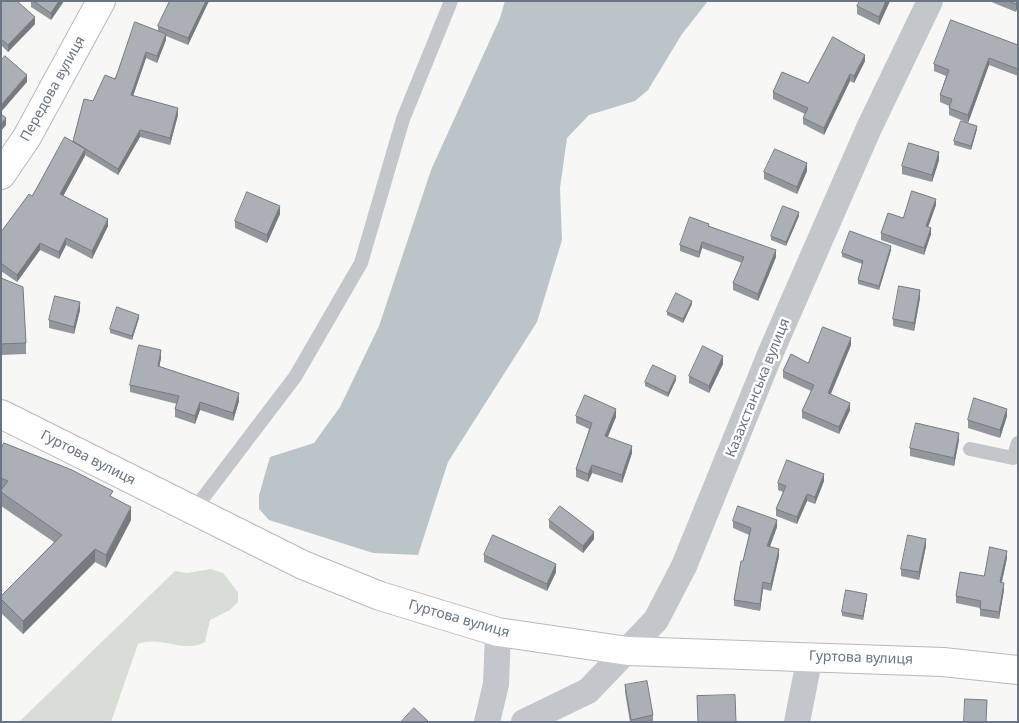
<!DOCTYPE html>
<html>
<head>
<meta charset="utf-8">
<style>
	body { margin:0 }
	#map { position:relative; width:1019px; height:723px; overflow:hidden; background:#f7f8f5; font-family:"Noto Sans",sans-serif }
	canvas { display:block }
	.frame { position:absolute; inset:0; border:2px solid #697584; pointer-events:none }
</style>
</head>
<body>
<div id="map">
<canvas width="1019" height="723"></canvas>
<div class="frame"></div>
</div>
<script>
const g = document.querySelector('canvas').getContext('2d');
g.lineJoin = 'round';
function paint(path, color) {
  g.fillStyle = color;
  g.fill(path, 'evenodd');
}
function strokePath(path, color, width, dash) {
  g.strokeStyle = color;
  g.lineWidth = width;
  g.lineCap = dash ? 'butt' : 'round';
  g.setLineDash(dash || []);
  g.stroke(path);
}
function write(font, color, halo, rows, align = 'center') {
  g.font = font + ' "Noto Sans",sans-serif';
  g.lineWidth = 5;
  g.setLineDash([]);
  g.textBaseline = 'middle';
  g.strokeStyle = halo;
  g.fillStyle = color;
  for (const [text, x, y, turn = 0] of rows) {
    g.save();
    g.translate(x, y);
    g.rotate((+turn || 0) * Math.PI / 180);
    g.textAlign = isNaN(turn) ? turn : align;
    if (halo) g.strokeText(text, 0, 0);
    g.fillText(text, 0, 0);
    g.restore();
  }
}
const green = new Path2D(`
	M 211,569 L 223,573 L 238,592 L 238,602 L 230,610 L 210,620 L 205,642 C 184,654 161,635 138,644 L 111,722 L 19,722 L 175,571 L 187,573 Z`);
const water = new Path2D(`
	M 505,1 L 708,1 L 682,34 L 648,90 L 635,101 L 589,115 L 567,138 L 560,188 L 562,240 L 537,322 L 448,462 L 418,555 L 373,553 L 269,520 L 259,509 L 259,495 L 270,457 L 314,443 L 340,407 L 379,326 L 431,170 L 500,18 Z`);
const lane = new Path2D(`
	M 970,449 L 1013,458 L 1018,443
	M 193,511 L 295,377 L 361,263 L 403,119 L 451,1`);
const street = new Path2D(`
	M 487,722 L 496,684 L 498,632
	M 524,722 L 588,691 L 656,620 L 684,566 L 771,352 L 869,128 L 930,1
	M 797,722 L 810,656`);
const secondary = new Path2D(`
	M 1,175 L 27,137 L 101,1
	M 1,414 L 303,565 L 380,596 L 498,632 L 628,651 L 943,662 L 1018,670`);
const wall = new Path2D(`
	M 1,1 L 35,24 L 8,52 L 1,45 Z
	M 31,1 L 64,1 L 51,20 L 31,7 Z
	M 170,1 L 209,1 L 188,45 L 166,36 L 166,40 L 157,63 L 146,58 L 133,96 L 178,115 L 170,145 L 140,137 L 118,175 L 85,155 L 63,196 L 108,226 L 92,259 L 66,245 L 59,259 L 40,250 L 17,282 L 1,271 L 1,232 L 32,196 L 73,142 L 93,101 L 158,31 L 158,26 Z
	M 860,1 L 890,1 L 879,25 L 857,14 L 857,6 Z
	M 989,1 L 1018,1 L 1016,12 Z
	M 1018,45 L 1018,76 L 989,65 L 968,123 L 949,115 L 949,106 L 940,102 L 940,95 L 946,76 L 934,71 L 934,64 Z
	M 865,61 L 854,83 L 850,81 L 824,135 L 803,124 L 803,118 L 805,114 L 773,99 L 773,92 L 808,83 Z
	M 977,129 L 971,150 L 954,145 L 954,141 Z
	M 939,160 L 932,182 L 902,174 L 902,166 Z
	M 807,171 L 797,194 L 764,179 L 764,172 Z
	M 936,205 L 928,227 L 931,234 L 924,255 L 881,240 L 881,233 L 903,218 Z
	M 280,214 L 267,243 L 235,228 L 235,221 Z
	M 799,216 L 786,246 L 771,240 L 771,236 Z
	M 709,226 L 776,257 L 758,301 L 733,290 L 733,283 L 742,263 L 702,248 L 699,258 L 680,251 L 680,245 Z
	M 891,250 L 879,290 L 858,284 L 858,280 L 862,264 L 842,257 L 842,253 Z
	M 1,278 L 26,343 L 26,354 L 1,355 Z
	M 920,298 L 914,331 L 893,326 L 893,319 Z
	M 692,304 L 683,323 L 667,315 L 667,312 Z
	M 80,310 L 74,334 L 49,328 L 49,320 Z
	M 139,318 L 132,340 L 110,333 L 110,329 Z
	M 851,345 L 831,394 L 850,410 L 839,434 L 802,418 L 802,411 L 811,391 L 783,378 L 783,371 L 808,363 Z
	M 161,358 L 159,367 L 239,401 L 233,421 L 200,410 L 195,424 L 175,417 L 175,409 L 177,404 L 130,392 L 130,385 Z
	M 723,364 L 709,393 L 689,383 L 689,376 Z
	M 676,380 L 668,397 L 645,386 L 645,382 Z
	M 576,416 L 616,417 L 607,437 L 632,453 L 622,483 L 592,473 L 588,482 L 576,477 L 576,469 L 589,429 L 576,423 Z
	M 1007,416 L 1000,438 L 968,428 L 968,420 Z
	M 959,440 L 954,466 L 910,456 L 910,448 Z
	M 1,450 L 113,498 L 131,520 L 106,568 L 95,562 L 23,634 L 1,613 L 1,596 L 54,542 L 1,506 Z
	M 824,481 L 815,504 L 807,501 L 797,524 L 776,516 L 776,509 L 783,492 L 778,490 L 778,483 Z
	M 549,520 L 594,539 L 583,553 L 549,528 Z
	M 733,521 L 777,527 L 770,547 L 779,556 L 771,591 L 763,589 L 760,611 L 734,606 L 734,600 L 749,535 L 733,528 Z
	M 926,546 L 919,580 L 901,576 L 901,569 Z
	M 484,555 L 556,572 L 547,591 L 484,562 Z
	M 1007,558 L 1002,582 L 1004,590 L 999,619 L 980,616 L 980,608 L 956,603 L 956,596 L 984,576 Z
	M 867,597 L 863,620 L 842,616 L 842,612 Z
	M 625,685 L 653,715 L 653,722 L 630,722 L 625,692 Z`);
const shadedWall = new Path2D(`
	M 59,1 L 64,1 L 51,20 L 51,13 Z
	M 206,1 L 209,1 L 188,45 L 188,38 Z
	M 886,1 L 890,1 L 879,25 L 879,17 Z
	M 1017,1 L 1018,1 L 1018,6 L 1016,12 L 1016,4 Z
	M 35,17 L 35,24 L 8,52 L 8,45 Z
	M 166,34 L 166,40 L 157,63 L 157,56 Z
	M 146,52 L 146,58 L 131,102 L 131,95 Z
	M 865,55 L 865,61 L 854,83 L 854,76 Z
	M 989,58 L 989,65 L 968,123 L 968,115 Z
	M 850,74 L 850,81 L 824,135 L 824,128 Z
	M 27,75 L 27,82 L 1,112 L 1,105 Z
	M 178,108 L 178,115 L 170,145 L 170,138 Z
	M 6,118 L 6,125 L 1,131 L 1,124 Z
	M 977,126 L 977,129 L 971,150 L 971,146 Z
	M 140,130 L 140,137 L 118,175 L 118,169 Z
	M 85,149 L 85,156 L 60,202 L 60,194 Z
	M 939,152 L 939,160 L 932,182 L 932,175 Z
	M 807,163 L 807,171 L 797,194 L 797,187 Z
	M 936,199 L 936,205 L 926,233 L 926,226 Z
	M 280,206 L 280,214 L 267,243 L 267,235 Z
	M 799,212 L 799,216 L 786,246 L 786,242 Z
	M 108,219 L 108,226 L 92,259 L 92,251 Z
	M 931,228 L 931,234 L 924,255 L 924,248 Z
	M 66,238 L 66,245 L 59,259 L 59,252 Z
	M 702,242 L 702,248 L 699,258 L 699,252 Z
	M 40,243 L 40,250 L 17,282 L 17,275 Z
	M 891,246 L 891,250 L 879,290 L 879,286 Z
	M 776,250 L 776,257 L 758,301 L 758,294 Z
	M 920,290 L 920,298 L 914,331 L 914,323 Z
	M 692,301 L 692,304 L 683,323 L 683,319 Z
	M 80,302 L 80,310 L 74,334 L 74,327 Z
	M 139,315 L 139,318 L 132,340 L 132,336 Z
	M 851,338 L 851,345 L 828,400 L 828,393 Z
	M 161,350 L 161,358 L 158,374 L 158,366 Z
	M 723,356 L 723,364 L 709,393 L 709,386 Z
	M 676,376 L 676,380 L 668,397 L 668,393 Z
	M 239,393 L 239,401 L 233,421 L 233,413 Z
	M 200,402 L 200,410 L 195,424 L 195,416 Z
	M 850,403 L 850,410 L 839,434 L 839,427 Z
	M 616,409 L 616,417 L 605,444 L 605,436 Z
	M 1007,409 L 1007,416 L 1000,438 L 1000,430 Z
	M 959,433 L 959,440 L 954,466 L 954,458 Z
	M 632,446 L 632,453 L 622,483 L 622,475 Z
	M 592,465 L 592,473 L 588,482 L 588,474 Z
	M 824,474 L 824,481 L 815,504 L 815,497 Z
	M 807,494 L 807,501 L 797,524 L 797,517 Z
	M 131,507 L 131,520 L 106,568 L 106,555 Z
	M 777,520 L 777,527 L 767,553 L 767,546 Z
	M 594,532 L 594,539 L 583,553 L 583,546 Z
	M 926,539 L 926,546 L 919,580 L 919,572 Z
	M 95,549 L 95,562 L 23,634 L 23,621 Z
	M 779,549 L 779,556 L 771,591 L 771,584 Z
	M 1007,551 L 1007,558 L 1000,589 L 1000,582 Z
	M 556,564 L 556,572 L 547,591 L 547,584 Z
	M 763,582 L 763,589 L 760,611 L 760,604 Z
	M 1004,583 L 1004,590 L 999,619 L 999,612 Z
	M 867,594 L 867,597 L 863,620 L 863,616 Z`);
const building = new Path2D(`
	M 1,1 L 17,1 L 35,17 L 8,45 L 1,39 Z
	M 34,1 L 59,1 L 51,13 Z
	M 170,1 L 206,1 L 188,38 L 158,26 Z
	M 860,1 L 886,1 L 879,17 L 857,6 Z
	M 1009,1 L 1017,1 L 1016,4 Z
	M 951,20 L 1018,45 L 1018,69 L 989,58 L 968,115 L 949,108 L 952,99 L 940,95 L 949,70 L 934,64 Z
	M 135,22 L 166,34 L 157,56 L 146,52 L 131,95 L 178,108 L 170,138 L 140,130 L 118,169 L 73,141 L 84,99 L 93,101 L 105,75 L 115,79 Z
	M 833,37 L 865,55 L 854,76 L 850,74 L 824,128 L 803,118 L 808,108 L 773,92 L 782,72 L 808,83 Z
	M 5,56 L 27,75 L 1,105 L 1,61 Z
	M 1,114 L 6,118 L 1,124 Z
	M 961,121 L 977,126 L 971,146 L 954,141 Z
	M 65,137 L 85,149 L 60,194 L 108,219 L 92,251 L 66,238 L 59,252 L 40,243 L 17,275 L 1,263 L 1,232 L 29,194 L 32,196 Z
	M 909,143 L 939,152 L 932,175 L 902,166 Z
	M 775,149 L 807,163 L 797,187 L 764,172 Z
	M 912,191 L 936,199 L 926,226 L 931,228 L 924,248 L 881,233 L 888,213 L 903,218 Z
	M 247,192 L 280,206 L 267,235 L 235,221 Z
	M 783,206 L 799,212 L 786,242 L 771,236 Z
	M 690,217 L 709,224 L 708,226 L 776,250 L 758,294 L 733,283 L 744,257 L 702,242 L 699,252 L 680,245 Z
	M 850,231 L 891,246 L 879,286 L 858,280 L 863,261 L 842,253 Z
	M 1,278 L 23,287 L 26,343 L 1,344 Z
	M 899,286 L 920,290 L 914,323 L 893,319 Z
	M 676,293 L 692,301 L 683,319 L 667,312 Z
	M 55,296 L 80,302 L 74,327 L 49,320 Z
	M 117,307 L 139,315 L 132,336 L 110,329 Z
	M 823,327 L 851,338 L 828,393 L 850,403 L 839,427 L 802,411 L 814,385 L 783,371 L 791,354 L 808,363 Z
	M 139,345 L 161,350 L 158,366 L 239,393 L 233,413 L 200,402 L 195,416 L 175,409 L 179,396 L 130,385 Z
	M 703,346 L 723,356 L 709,386 L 689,376 Z
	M 653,365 L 676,376 L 668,393 L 645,382 Z
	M 585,395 L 616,409 L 605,436 L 632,446 L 622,475 L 592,465 L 588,474 L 576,469 L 592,423 L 576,416 Z
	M 974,398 L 1007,409 L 1000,430 L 968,420 Z
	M 916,423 L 959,433 L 954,458 L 910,448 Z
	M 4,443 L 72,470 L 101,485 L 113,491 L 110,496 L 131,507 L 106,555 L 95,549 L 23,621 L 1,599 L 1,596 L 62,535 L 1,492 L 1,490 L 8,481 L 1,478 L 1,450 Z
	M 787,460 L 824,474 L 815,497 L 807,494 L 797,517 L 776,509 L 786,486 L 778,483 Z
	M 560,506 L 594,532 L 583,546 L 549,520 Z
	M 738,506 L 777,520 L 767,546 L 779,549 L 771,584 L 763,582 L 760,604 L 734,600 L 741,561 L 743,561 L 751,528 L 733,521 Z
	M 493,535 L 556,564 L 547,584 L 484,555 Z
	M 908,535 L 926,539 L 919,572 L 901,569 Z
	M 990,547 L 1007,551 L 1000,582 L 1004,583 L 999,612 L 980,609 L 981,601 L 956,596 L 960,572 L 984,576 Z
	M 846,590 L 867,594 L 863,616 L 842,612 Z
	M 647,681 L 653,715 L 631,720 L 625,685 Z
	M 735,695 L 736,722 L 698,722 L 697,696 Z
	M 965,699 L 987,700 L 986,722 L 964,722 Z
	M 414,708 L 429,722 L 401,722 Z`);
const streetNames = [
	["Передова вулиця",53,89,-61],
	["Казахстанська вулиця",758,388,-68],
	["Гуртова вулиця",88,458,27],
	["Гуртова вулиця",459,619,16],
	["Гуртова вулиця",861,658,2]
];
paint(green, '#d8ded6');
paint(water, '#bbc5c9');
strokePath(secondary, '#b6babe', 30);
strokePath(lane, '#c3c6ca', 14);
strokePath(street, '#c3c6ca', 26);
strokePath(secondary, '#fff', 28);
paint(wall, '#92979d');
paint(shadedWall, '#777b7f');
paint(building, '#aab0b6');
strokePath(building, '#777b7f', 1);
write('14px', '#697584', '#fff', streetNames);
</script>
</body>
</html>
